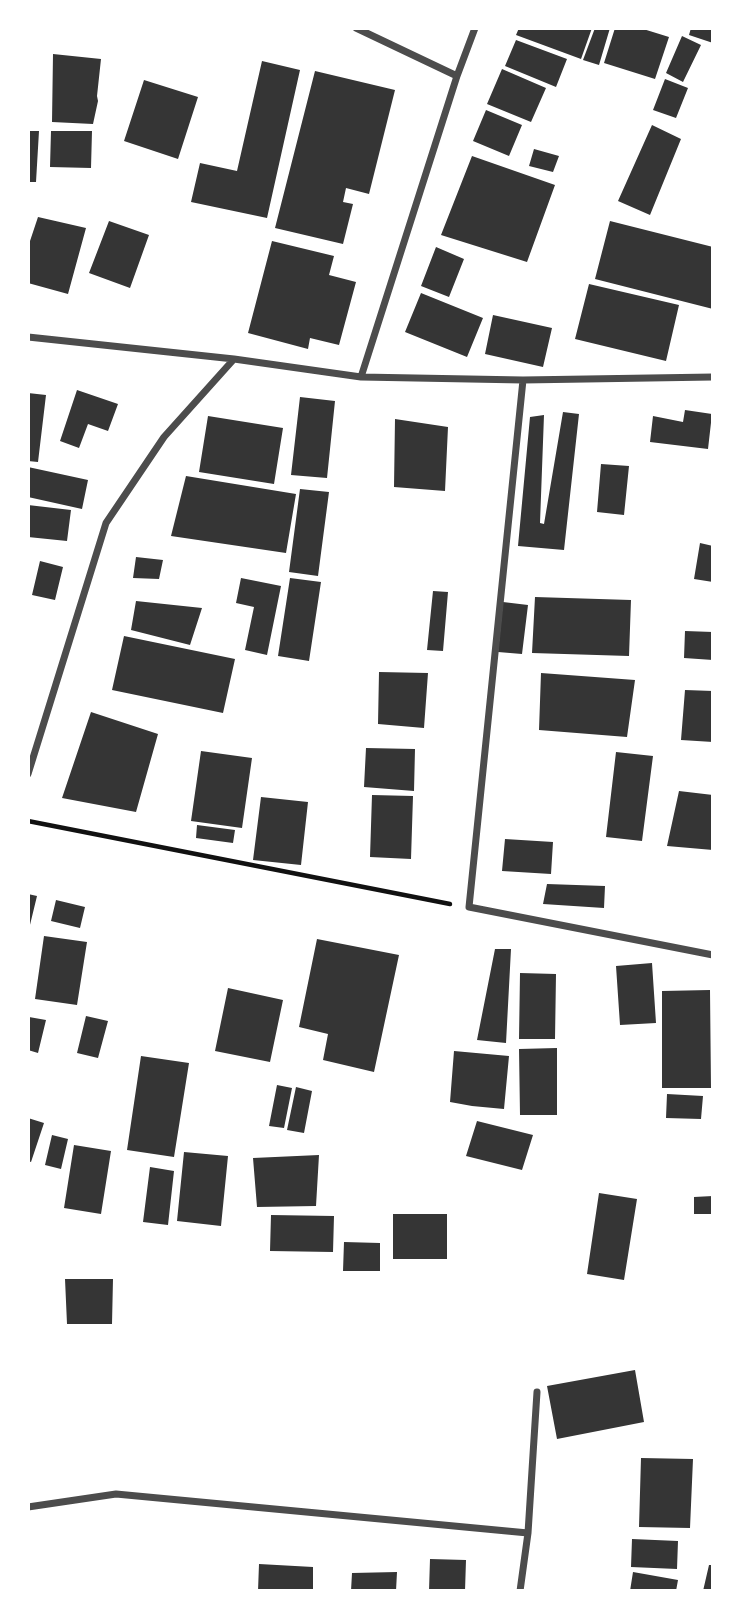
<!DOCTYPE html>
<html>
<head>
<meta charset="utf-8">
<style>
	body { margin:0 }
	#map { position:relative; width:741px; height:1619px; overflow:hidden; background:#fff; font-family:"Times New Roman",serif }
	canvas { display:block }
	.frame { position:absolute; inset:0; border:30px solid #fff; pointer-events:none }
</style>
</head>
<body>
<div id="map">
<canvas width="741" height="1619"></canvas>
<div class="frame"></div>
</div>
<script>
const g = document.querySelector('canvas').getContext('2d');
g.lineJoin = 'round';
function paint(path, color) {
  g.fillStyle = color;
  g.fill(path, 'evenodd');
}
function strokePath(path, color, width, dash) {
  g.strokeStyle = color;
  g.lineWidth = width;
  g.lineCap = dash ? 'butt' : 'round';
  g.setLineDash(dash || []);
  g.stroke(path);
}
const building = new Path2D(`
	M 519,28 L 592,28 L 581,59 L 516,35 Z
	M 595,28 L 610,28 L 599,65 L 583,60 Z
	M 615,28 L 640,28 L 669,37 L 655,79 L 604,63 Z
	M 691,28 L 713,28 L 713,43 L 689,35 Z
	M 682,36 L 701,45 L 683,82 L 666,73 Z
	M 516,40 L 567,59 L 556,87 L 505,66 Z
	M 53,54 L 101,59 L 97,96 L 98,101 L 93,124 L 52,122 Z
	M 262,61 L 300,70 L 267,218 L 191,202 L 200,163 L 237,171 Z
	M 502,69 L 546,88 L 531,122 L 487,104 Z
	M 315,71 L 395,90 L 369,194 L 346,188 L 343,202 L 353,204 L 343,244 L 275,228 Z
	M 665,79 L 688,88 L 676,118 L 653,110 Z
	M 144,80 L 198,97 L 178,159 L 124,141 Z
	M 486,110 L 522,125 L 509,156 L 473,141 Z
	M 652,125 L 681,139 L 650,215 L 618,201 Z
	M 28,131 L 39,131 L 36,182 L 28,182 Z
	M 51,131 L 92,131 L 91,168 L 50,167 Z
	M 534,149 L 559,156 L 553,172 L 529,166 Z
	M 472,156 L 555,185 L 527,262 L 441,235 Z
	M 38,217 L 86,228 L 68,294 L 28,283 L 28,247 Z
	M 109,221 L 149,235 L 130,288 L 89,273 Z
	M 610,221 L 713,247 L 713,309 L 595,279 Z
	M 272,241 L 334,256 L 329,275 L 356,282 L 339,345 L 310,338 L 308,349 L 248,333 Z
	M 436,247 L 464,259 L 449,297 L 421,286 Z
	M 589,284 L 679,305 L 666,361 L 575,339 Z
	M 421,293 L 483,318 L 467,357 L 405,332 Z
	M 493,315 L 552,328 L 543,367 L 485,354 Z
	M 77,390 L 118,404 L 108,431 L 88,424 L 79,448 L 60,441 Z
	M 28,393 L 46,395 L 38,462 L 28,461 Z
	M 300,397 L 335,401 L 327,478 L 291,475 Z
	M 685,410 L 712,414 L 708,449 L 650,442 L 653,416 L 683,422 Z
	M 563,412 L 579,414 L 564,550 L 518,546 L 530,417 L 544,415 L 540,523 L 544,524 Z
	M 208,416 L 283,428 L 274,484 L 199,472 Z
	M 395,419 L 448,427 L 445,491 L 394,487 Z
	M 601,464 L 629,466 L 624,515 L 597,512 Z
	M 28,467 L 88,480 L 82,509 L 28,497 Z
	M 186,476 L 296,494 L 286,553 L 171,536 Z
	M 300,489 L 329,492 L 318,576 L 289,572 Z
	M 28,505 L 71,510 L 67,541 L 28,537 Z
	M 700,543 L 713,546 L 713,582 L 694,579 Z
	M 136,557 L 163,560 L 159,579 L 133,578 Z
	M 40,561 L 63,567 L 55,600 L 32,595 Z
	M 241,578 L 281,586 L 267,655 L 245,650 L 254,607 L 236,603 Z
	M 290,578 L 321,582 L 309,661 L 278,656 Z
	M 433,591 L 448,592 L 443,651 L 427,650 Z
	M 535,597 L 631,600 L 629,656 L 532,653 Z
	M 136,601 L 202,608 L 190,645 L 131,630 Z
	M 503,602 L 528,605 L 522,654 L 498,652 Z
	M 685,631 L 713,632 L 713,660 L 684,658 Z
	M 124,636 L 235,659 L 223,713 L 112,690 Z
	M 379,672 L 428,673 L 424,728 L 378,724 Z
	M 541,673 L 635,680 L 627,737 L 539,730 Z
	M 685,690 L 713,691 L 713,742 L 681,740 Z
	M 91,712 L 158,734 L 136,812 L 62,798 Z
	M 366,748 L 415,749 L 414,791 L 364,787 Z
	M 201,751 L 252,758 L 242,828 L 191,821 Z
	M 616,752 L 653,756 L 642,841 L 606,837 Z
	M 679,791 L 713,795 L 713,850 L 667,846 Z
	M 372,795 L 413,796 L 411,859 L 370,857 Z
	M 261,797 L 308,802 L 301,865 L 253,860 Z
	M 197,825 L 235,830 L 233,843 L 196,838 Z
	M 505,839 L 553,842 L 551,874 L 502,871 Z
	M 547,884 L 605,886 L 604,908 L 543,904 Z
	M 28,894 L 37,896 L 29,929 L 28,929 Z
	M 56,900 L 85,907 L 80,928 L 51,921 Z
	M 44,936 L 87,942 L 77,1005 L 35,999 Z
	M 317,939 L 399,955 L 374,1072 L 323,1060 L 328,1034 L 299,1027 Z
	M 495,949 L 511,949 L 506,1043 L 477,1040 Z
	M 652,963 L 656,1023 L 620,1025 L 616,966 Z
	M 520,973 L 556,974 L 555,1039 L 519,1039 Z
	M 228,988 L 283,1000 L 270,1062 L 215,1051 Z
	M 710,990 L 711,1088 L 662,1088 L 662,991 Z
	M 86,1016 L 108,1021 L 98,1058 L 77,1053 Z
	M 29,1017 L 46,1020 L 38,1053 L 28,1050 Z
	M 557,1048 L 557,1115 L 520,1115 L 519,1049 Z
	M 454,1051 L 509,1056 L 504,1109 L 472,1106 L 450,1102 Z
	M 141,1056 L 189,1063 L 174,1157 L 127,1150 Z
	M 277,1085 L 292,1088 L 284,1128 L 269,1126 Z
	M 296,1087 L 312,1091 L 304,1133 L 287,1130 Z
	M 667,1094 L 703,1096 L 701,1119 L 666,1118 Z
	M 28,1118 L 44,1123 L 31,1162 L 28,1161 Z
	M 477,1121 L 533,1135 L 522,1170 L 466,1156 Z
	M 52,1135 L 68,1139 L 61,1169 L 45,1165 Z
	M 74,1145 L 111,1151 L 101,1214 L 64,1208 Z
	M 184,1152 L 228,1156 L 221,1226 L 177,1221 Z
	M 319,1155 L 316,1206 L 257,1207 L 253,1158 Z
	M 150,1167 L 174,1171 L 168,1225 L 143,1222 Z
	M 599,1193 L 637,1199 L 624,1280 L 587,1274 Z
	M 713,1196 L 713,1214 L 694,1214 L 694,1197 Z
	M 393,1214 L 447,1214 L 447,1259 L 393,1259 Z
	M 271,1215 L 334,1216 L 333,1252 L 270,1251 Z
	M 344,1242 L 380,1243 L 380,1271 L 343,1271 Z
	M 65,1279 L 113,1279 L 112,1324 L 67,1324 Z
	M 635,1370 L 644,1422 L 557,1439 L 547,1386 Z
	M 641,1458 L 693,1459 L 690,1528 L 639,1527 Z
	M 632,1539 L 678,1541 L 677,1569 L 631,1567 Z
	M 430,1559 L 466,1560 L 465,1591 L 429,1591 Z
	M 259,1564 L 313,1567 L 313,1591 L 258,1591 Z
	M 709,1565 L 713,1565 L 713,1591 L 703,1591 Z
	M 397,1572 L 396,1591 L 351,1591 L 352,1573 Z
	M 633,1572 L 678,1580 L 676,1591 L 630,1591 Z`);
const path = new Path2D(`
	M 28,821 L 450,904`);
const minor = new Path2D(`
	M 356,28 L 457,76
	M 28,337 L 234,359
	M 361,377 L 457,76 L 475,28
	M 523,380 L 469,907 L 713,955
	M 28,774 L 106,523 L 164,437 L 234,359 L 361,377 L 523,380 L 713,377
	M 28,1507 L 116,1494 L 528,1533
	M 520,1591 L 528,1533 L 537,1392`);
paint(building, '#353535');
strokePath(path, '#111', 4.5);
strokePath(minor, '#4c4c4c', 7);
</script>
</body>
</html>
